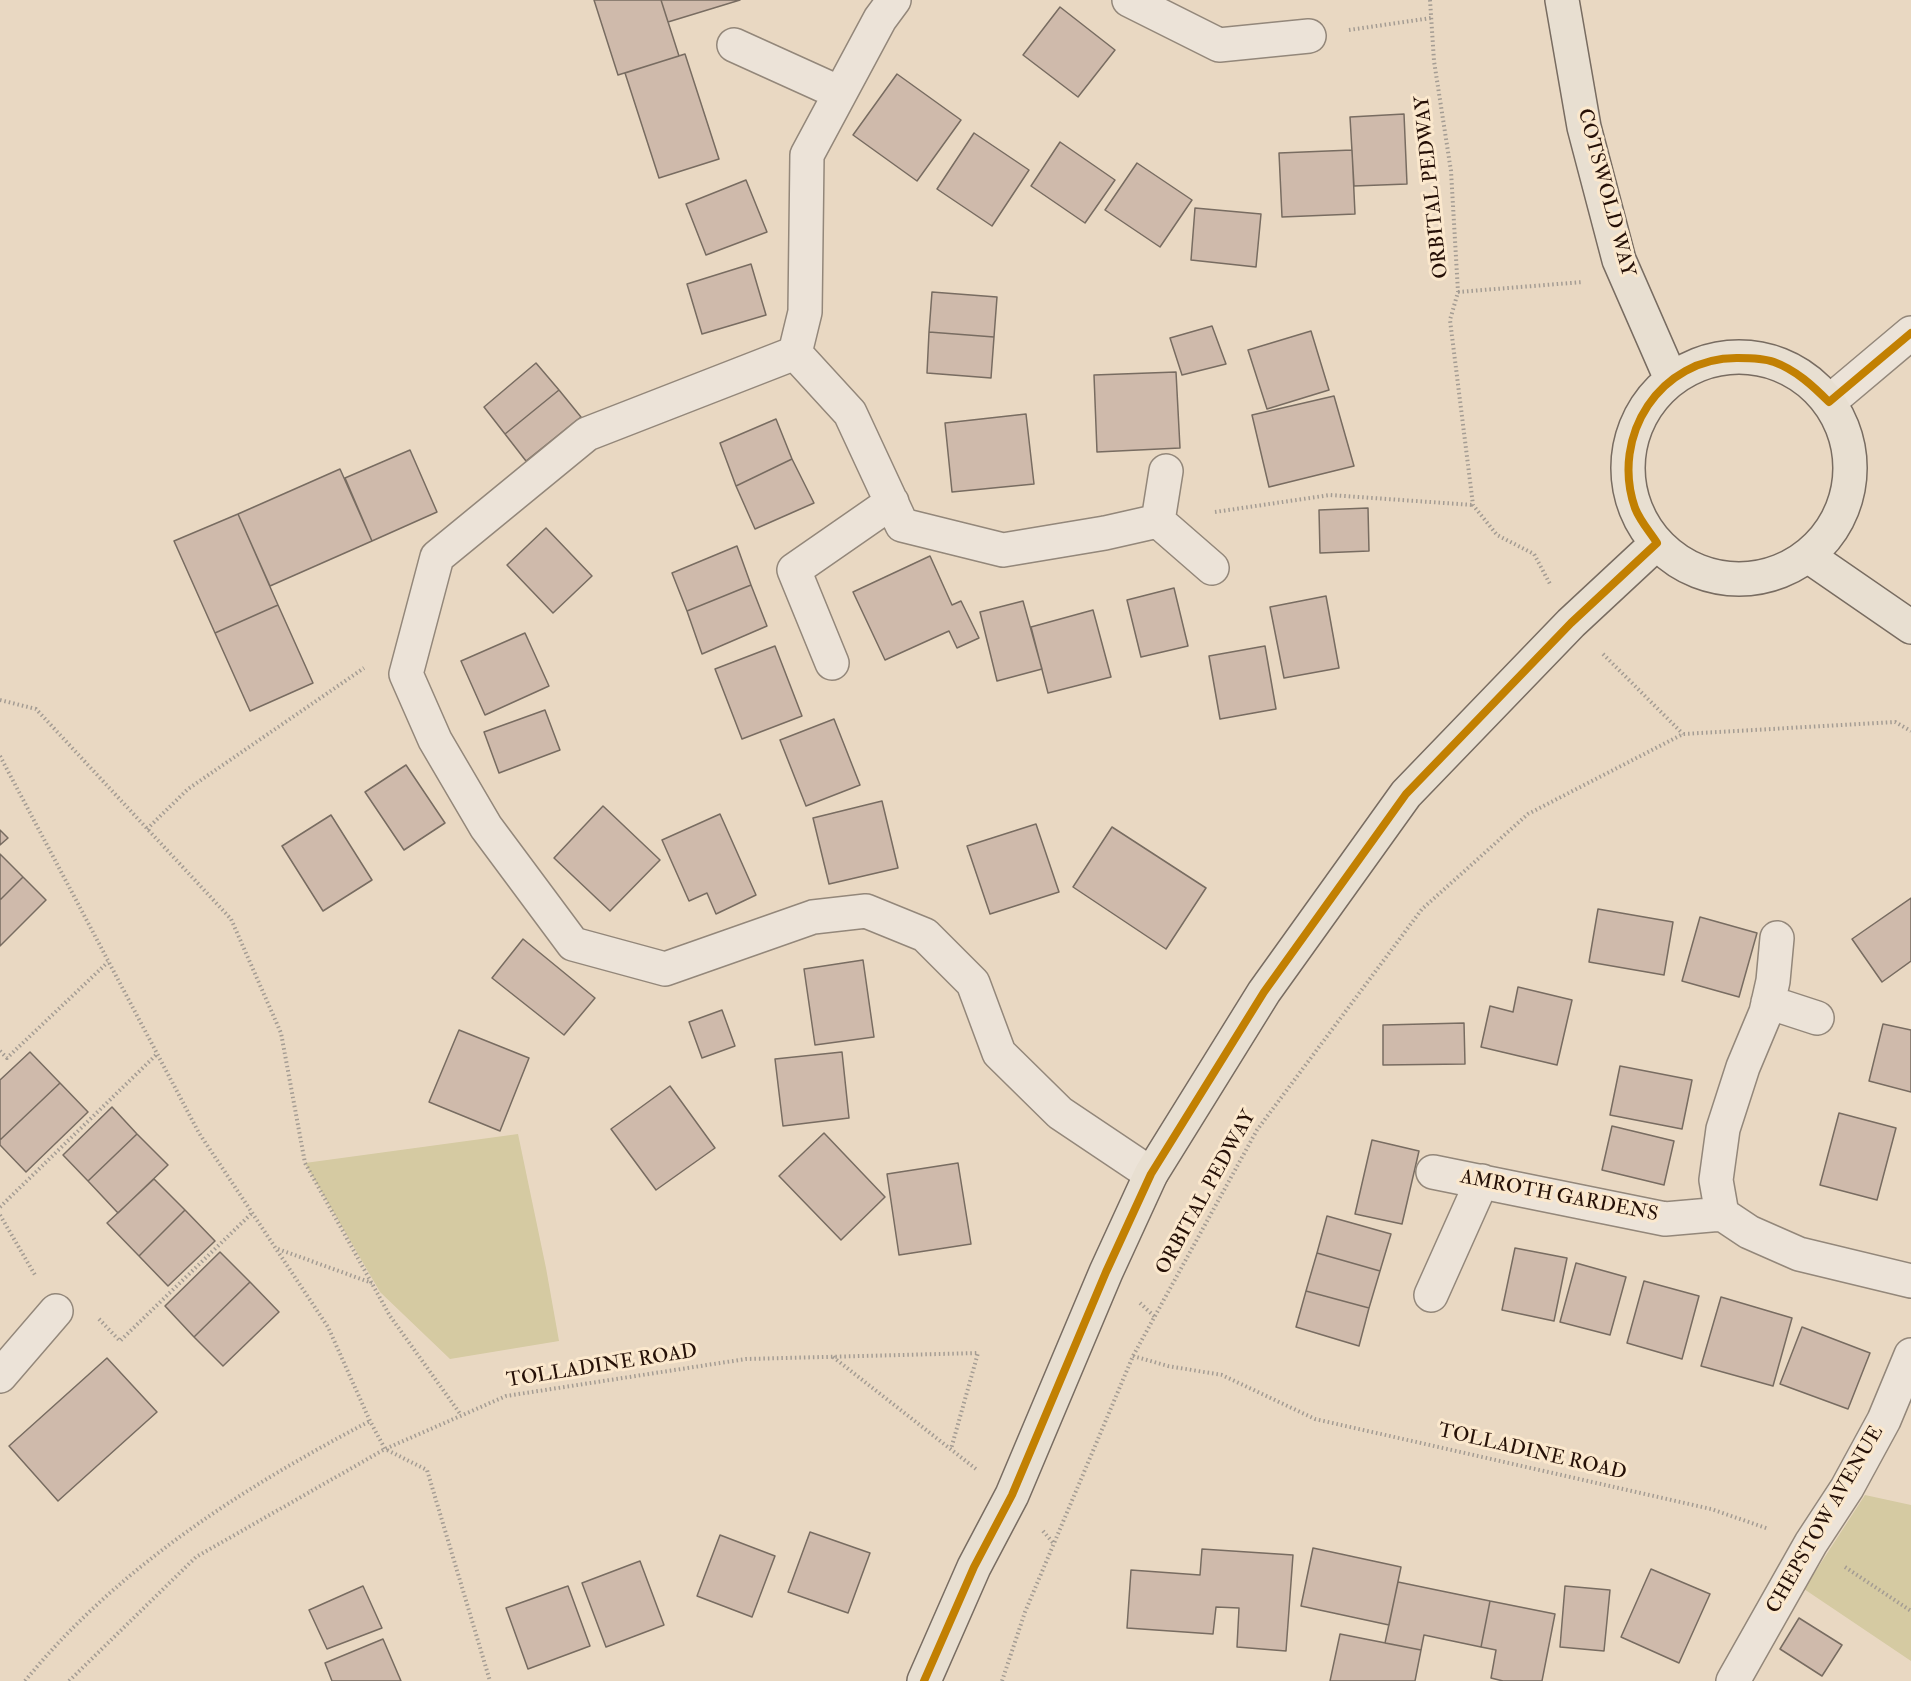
<!DOCTYPE html>
<html>
<head>
<meta charset="utf-8">
<style>
	body { margin:0 }
	canvas { display:block; background:#e9d8c2 }
</style>
</head>
<body>
<canvas width="1911" height="1681"></canvas>
<script>
const g = document.querySelector('canvas').getContext('2d');
g.lineJoin = 'round';
function paint(path, color) {
  g.fillStyle = color;
  g.fill(path, 'evenodd');
}
function strokePath(path, color, width, dash) {
  g.strokeStyle = color;
  g.lineWidth = width;
  g.lineCap = dash ? 'butt' : 'round';
  g.setLineDash(dash || []);
  g.stroke(path);
}
function write(font, color, halo, rows, align = 'center') {
  g.font = font + ' "IM FELL Double Pica",serif';
  g.lineWidth = 6;
  g.setLineDash([]);
  g.textBaseline = 'middle';
  g.strokeStyle = halo;
  g.fillStyle = color;
  for (const [text, x, y, turn = 0] of rows) {
    g.save();
    g.translate(x, y);
    g.rotate((+turn || 0) * Math.PI / 180);
    g.textAlign = isNaN(turn) ? turn : align;
    if (halo) g.strokeText(text, 0, 0);
    g.fillText(text, 0, 0);
    g.restore();
  }
}
const green = new Path2D(`
	M 518,1134 L 546,1268 L 559,1341 L 450,1359 L 380,1292 L 305,1163 Z
	M 1865,1495 L 1911,1505 L 1911,1661 L 1804,1589 Z`);
const building = new Path2D(`
	M 594,0 L 661,0 L 679,56 L 618,75 Z
	M 661,0 L 740,0 L 668,22 Z
	M 1060,7 L 1115,50 L 1078,97 L 1023,55 Z
	M 685,54 L 719,159 L 659,178 L 625,73 Z
	M 897,74 L 961,120 L 917,181 L 853,135 Z
	M 1404,114 L 1407,184 L 1354,186 L 1350,117 Z
	M 974,133 L 1029,170 L 992,226 L 937,189 Z
	M 1060,142 L 1115,180 L 1085,223 L 1031,186 Z
	M 1352,150 L 1355,214 L 1282,217 L 1279,153 Z
	M 1137,163 L 1192,200 L 1160,247 L 1105,210 Z
	M 746,180 L 767,232 L 706,255 L 686,204 Z
	M 1195,208 L 1261,214 L 1256,267 L 1191,260 Z
	M 751,264 L 766,315 L 702,334 L 687,284 Z
	M 932,292 L 997,297 L 994,337 L 929,332 Z
	M 1212,326 L 1226,364 L 1182,375 L 1170,338 Z
	M 1311,331 L 1329,390 L 1267,409 L 1248,350 Z
	M 929,332 L 994,337 L 991,378 L 927,373 Z
	M 536,363 L 559,390 L 505,434 L 484,407 Z
	M 1176,372 L 1180,448 L 1097,452 L 1094,375 Z
	M 559,390 L 581,417 L 526,461 L 505,434 Z
	M 1334,396 L 1354,466 L 1269,487 L 1252,415 Z
	M 1026,414 L 1034,484 L 952,492 L 945,423 Z
	M 776,419 L 792,459 L 736,486 L 720,443 Z
	M 410,450 L 437,512 L 372,541 L 345,478 Z
	M 792,459 L 814,503 L 755,529 L 736,486 Z
	M 340,469 L 372,541 L 270,586 L 238,514 Z
	M 1368,508 L 1369,551 L 1320,553 L 1319,510 Z
	M 238,514 L 278,605 L 215,633 L 174,541 Z
	M 546,528 L 592,576 L 553,613 L 507,565 Z
	M 737,546 L 751,585 L 687,611 L 672,573 Z
	M 930,556 L 952,605 L 961,601 L 979,638 L 957,648 L 949,631 L 885,660 L 853,592 Z
	M 751,585 L 767,626 L 702,654 L 687,611 Z
	M 1174,588 L 1188,646 L 1141,657 L 1127,600 Z
	M 1326,596 L 1339,668 L 1284,678 L 1270,607 Z
	M 1023,601 L 1042,669 L 997,681 L 980,612 Z
	M 278,605 L 313,683 L 250,711 L 215,633 Z
	M 1093,610 L 1111,677 L 1048,693 L 1031,627 Z
	M 525,633 L 549,686 L 485,715 L 461,661 Z
	M 775,646 L 802,716 L 742,739 L 715,669 Z
	M 1265,646 L 1276,709 L 1220,719 L 1209,656 Z
	M 545,710 L 560,750 L 499,773 L 484,732 Z
	M 834,719 L 860,785 L 806,806 L 780,740 Z
	M 406,765 L 445,823 L 404,850 L 365,792 Z
	M 882,801 L 898,868 L 829,884 L 813,818 Z
	M 603,806 L 660,860 L 610,911 L 554,858 Z
	M 720,814 L 756,895 L 716,914 L 707,893 L 689,901 L 662,840 Z
	M 331,815 L 372,880 L 323,911 L 282,846 Z
	M 1036,824 L 1059,892 L 990,914 L 967,846 Z
	M 1112,827 L 1206,888 L 1166,949 L 1073,887 Z
	M 0,830 L 8,838 L 0,845 Z
	M 0,854 L 23,877 L 0,900 Z
	M 23,877 L 46,900 L 0,946 L 0,900 Z
	M 1911,898 L 1911,961 L 1882,982 L 1852,939 Z
	M 1598,909 L 1673,922 L 1664,975 L 1589,962 Z
	M 1700,917 L 1757,933 L 1739,997 L 1682,981 Z
	M 523,939 L 595,998 L 564,1035 L 492,978 Z
	M 863,960 L 874,1037 L 815,1045 L 804,969 Z
	M 1518,987 L 1572,1000 L 1557,1065 L 1481,1047 L 1490,1006 L 1513,1012 Z
	M 722,1010 L 735,1046 L 702,1058 L 689,1022 Z
	M 1464,1023 L 1465,1064 L 1383,1065 L 1383,1025 Z
	M 1883,1024 L 1911,1030 L 1911,1092 L 1869,1081 Z
	M 459,1030 L 529,1058 L 500,1131 L 429,1102 Z
	M 30,1052 L 60,1083 L 0,1140 L 0,1080 Z
	M 842,1052 L 849,1118 L 783,1126 L 775,1059 Z
	M 1620,1066 L 1692,1080 L 1682,1129 L 1610,1115 Z
	M 60,1083 L 88,1112 L 26,1172 L 0,1145 L 0,1140 Z
	M 670,1086 L 715,1148 L 656,1190 L 611,1129 Z
	M 112,1107 L 137,1134 L 88,1181 L 63,1155 Z
	M 1839,1113 L 1896,1128 L 1877,1200 L 1820,1185 Z
	M 1612,1126 L 1674,1141 L 1664,1185 L 1602,1170 Z
	M 824,1133 L 885,1197 L 841,1240 L 779,1176 Z
	M 137,1134 L 168,1165 L 118,1213 L 88,1181 Z
	M 1372,1140 L 1419,1151 L 1402,1224 L 1355,1214 Z
	M 958,1163 L 971,1244 L 899,1255 L 887,1174 Z
	M 154,1179 L 185,1210 L 139,1256 L 107,1223 Z
	M 185,1210 L 215,1241 L 168,1286 L 139,1256 Z
	M 1327,1216 L 1391,1234 L 1380,1271 L 1317,1253 Z
	M 1515,1248 L 1567,1258 L 1554,1321 L 1502,1310 Z
	M 220,1252 L 250,1282 L 194,1337 L 165,1306 Z
	M 1317,1253 L 1380,1271 L 1369,1308 L 1306,1291 Z
	M 1576,1263 L 1626,1277 L 1610,1335 L 1560,1322 Z
	M 1644,1281 L 1699,1296 L 1682,1359 L 1627,1343 Z
	M 250,1282 L 279,1312 L 223,1366 L 194,1337 Z
	M 1306,1291 L 1369,1308 L 1359,1346 L 1296,1327 Z
	M 1721,1297 L 1792,1318 L 1773,1386 L 1701,1366 Z
	M 1802,1327 L 1870,1353 L 1848,1409 L 1780,1384 Z
	M 107,1358 L 157,1412 L 58,1501 L 9,1446 Z
	M 810,1532 L 870,1553 L 848,1613 L 788,1592 Z
	M 720,1535 L 775,1556 L 752,1617 L 697,1596 Z
	M 1313,1548 L 1401,1567 L 1389,1625 L 1301,1606 Z
	M 1202,1549 L 1293,1555 L 1286,1651 L 1237,1647 L 1239,1608 L 1216,1607 L 1213,1634 L 1127,1628 L 1131,1570 L 1200,1575 Z
	M 640,1561 L 664,1625 L 606,1647 L 582,1583 Z
	M 1651,1569 L 1710,1594 L 1679,1663 L 1621,1637 Z
	M 1398,1582 L 1490,1601 L 1481,1647 L 1424,1635 L 1421,1650 L 1385,1643 Z
	M 363,1586 L 382,1628 L 327,1649 L 309,1610 Z
	M 568,1586 L 590,1646 L 528,1669 L 506,1608 Z
	M 1565,1586 L 1610,1590 L 1604,1651 L 1560,1647 Z
	M 1490,1601 L 1555,1614 L 1542,1681 L 1503,1681 L 1491,1678 L 1496,1650 L 1481,1647 Z
	M 1799,1618 L 1842,1645 L 1822,1676 L 1780,1649 Z
	M 1340,1634 L 1421,1650 L 1415,1681 L 1330,1681 Z
	M 383,1639 L 401,1681 L 332,1681 L 325,1663 Z`);
const path = new Path2D(`
	M 1430,0 L 1434,61 L 1451,171 L 1458,292 L 1450,320 L 1473,505 L 1497,535 L 1534,554 L 1550,584
	M 1349,30 L 1431,18
	M 1458,292 L 1583,282
	M 1215,512 L 1330,495 L 1473,505
	M 1603,654 L 1683,734
	M 0,700 L 36,709 L 231,919 L 281,1033 L 305,1163 L 390,1316 L 461,1415
	M 0,756 L 199,1133 L 328,1327 L 370,1421 L 385,1449 L 427,1470 L 490,1681
	M 147,829 L 188,789 L 364,668
	M 0,1051 L 7,1058 L 108,962
	M 0,1207 L 157,1054
	M 0,1215 L 35,1275
	M 278,1249 L 372,1283
	M 1140,1303 L 1155,1317
	M 99,1319 L 120,1341 L 252,1213
	M 1133,1356 L 1168,1366 L 1222,1375 L 1315,1419 L 1711,1509 L 1769,1529
	M 833,1357 L 976,1469
	M 1043,1531 L 1054,1544
	M 1845,1567 L 1911,1611
	M 25,1681 C 117,1568 242,1488 370,1421
	M 69,1681 L 196,1557 L 385,1449 L 506,1396 L 746,1359 L 978,1353 L 951,1449
	M 1002,1681 L 1025,1612 L 1133,1356 L 1257,1130 L 1422,909 L 1528,814 L 1683,734 L 1895,722 L 1911,731`);
const minor = new Path2D(`
	M 894,0 L 880,19 L 807,155 L 805,312 L 795,353 L 587,434 L 437,557 L 406,674 L 435,740 L 486,827 L 573,944 L 665,969 L 813,917 L 866,911 L 925,935 L 973,983 L 999,1053 L 1060,1113 L 1151,1174
	M 1129,0 L 1219,45 L 1309,36
	M 734,45 L 840,93
	M 795,353 L 850,413 L 902,525 L 1003,550 L 1105,533 L 1158,521 L 1166,471
	M 1829,402 L 1911,333
	M 1158,521 L 1212,568
	M 832,663 L 794,570 L 892,502
	M 1777,938 L 1773,981 L 1766,1012 L 1743,1067 L 1723,1129 L 1716,1180 L 1722,1214 L 1749,1232 L 1799,1254 L 1911,1281
	M 1768,1002 L 1817,1018
	M 1433,1172 L 1665,1219 L 1722,1214
	M 1431,1295 L 1482,1181
	M 0,1376 L 56,1311
	M 1733,1681 L 1811,1543 L 1847,1488 L 1884,1420 L 1911,1355`);
const major = new Path2D(`
	M 1562,0 L 1584,127 L 1619,260 L 1671,379
	M1628 468a111 111 0 1 1 222 0a111 111 0 1 1-222 0Z
	M 1808,556 L 1911,627
	M 924,1681 L 974,1567 L 1012,1495 L 1106,1272 L 1151,1174 L 1264,992 L 1406,794 L 1571,623 L 1657,543`);
const bus1 = new Path2D(`
	M 924,1681 L 974,1567 L 1012,1495 L 1106,1272 L 1151,1174 L 1264,992 L 1406,794 L 1571,623 L 1657,543 C 1650,532 1640,521 1635,508 C 1610,436 1660,357 1738,358 C 1750,358 1763,358 1774,362 C 1796,370 1813,386 1829,402 L 1911,333`);
const streetNames = [
	["ORBITAL PEDWAY",1433,187,-96],
	["COTSWOLD WAY",1605,193,75],
	["ORBITAL PEDWAY",1207,1193,-61],
	["AMROTH GARDENS",1559,1197,11],
	["TOLLADINE ROAD",602,1367,-9],
	["TOLLADINE ROAD",1532,1453,13],
	["CHEPSTOW AVENUE",1826,1520,-60]
];
paint(green, '#d5caa2');
paint(building, '#cfbaab');
strokePath(building, '#786c61', 1.5);
strokePath(minor, '#93877a', 36);
strokePath(major, '#786c61', 36);
strokePath(path, '#a49c93', 4, [1.5, 3]);
strokePath(minor, '#ece3d8', 33);
strokePath(major, '#e8dfd1', 33);
strokePath(bus1, '#c28002', 8);
write('20px', '#251007', '#fbe8cd', streetNames);
</script>
</body>
</html>
